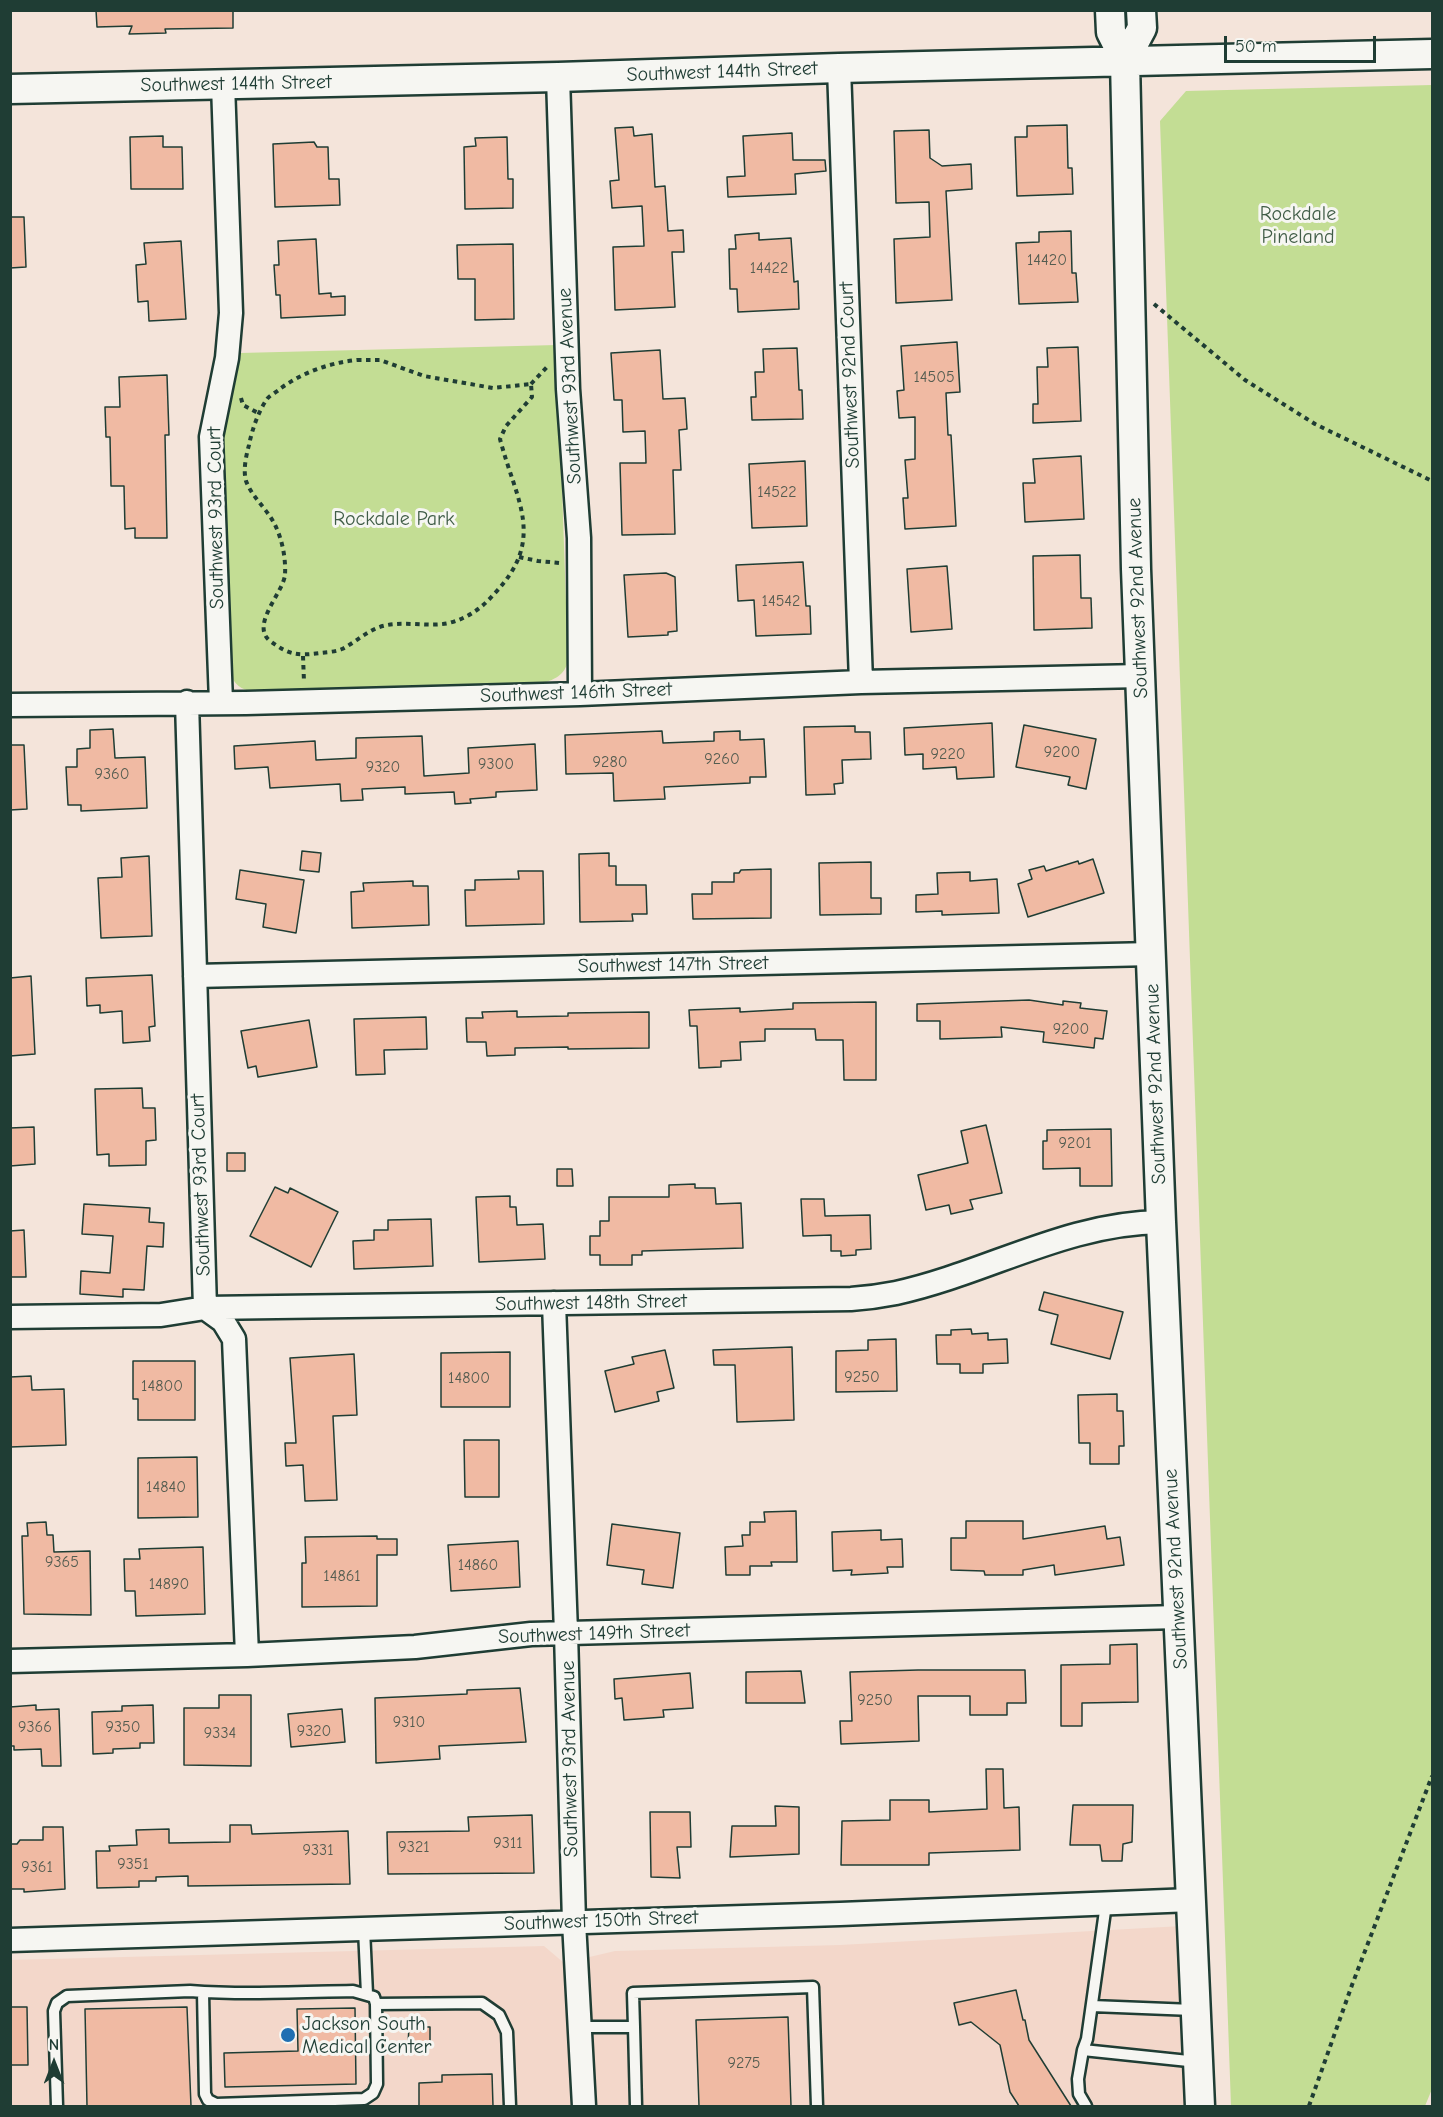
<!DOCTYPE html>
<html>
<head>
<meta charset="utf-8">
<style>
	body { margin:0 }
	#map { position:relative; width:1443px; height:2117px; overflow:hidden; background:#f4e4da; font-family:"Comic Neue",sans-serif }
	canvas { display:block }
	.frame { position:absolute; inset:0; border:12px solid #1f3d34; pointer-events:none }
	.north { position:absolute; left:24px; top:2033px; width:60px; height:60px; -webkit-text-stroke:4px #f6f6f2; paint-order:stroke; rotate:0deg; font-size:16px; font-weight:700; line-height:24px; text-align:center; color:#1f3d34 }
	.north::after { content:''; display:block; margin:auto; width:21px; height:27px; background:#1f3d34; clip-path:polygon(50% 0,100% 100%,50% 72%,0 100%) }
	.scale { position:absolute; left:1224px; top:36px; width:152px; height:27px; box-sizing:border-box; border:3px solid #1f3d34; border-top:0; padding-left:8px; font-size:18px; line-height:21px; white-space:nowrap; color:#1f3d34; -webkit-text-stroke:4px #f6f6f2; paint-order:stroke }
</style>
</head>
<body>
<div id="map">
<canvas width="1443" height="2117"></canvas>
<div class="frame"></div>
<div class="north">N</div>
<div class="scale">50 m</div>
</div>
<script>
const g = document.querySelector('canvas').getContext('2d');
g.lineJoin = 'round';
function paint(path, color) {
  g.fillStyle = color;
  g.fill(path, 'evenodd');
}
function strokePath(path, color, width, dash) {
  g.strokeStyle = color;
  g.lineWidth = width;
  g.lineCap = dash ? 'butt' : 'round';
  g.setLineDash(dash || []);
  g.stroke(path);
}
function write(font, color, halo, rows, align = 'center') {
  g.font = font + ' "Comic Neue",sans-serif';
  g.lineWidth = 6;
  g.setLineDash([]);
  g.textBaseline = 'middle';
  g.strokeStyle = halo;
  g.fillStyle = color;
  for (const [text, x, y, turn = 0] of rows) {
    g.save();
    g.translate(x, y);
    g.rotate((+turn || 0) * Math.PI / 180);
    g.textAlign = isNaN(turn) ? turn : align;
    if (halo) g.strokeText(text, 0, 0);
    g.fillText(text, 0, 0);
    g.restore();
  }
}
const built = new Path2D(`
	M 1182,1926 L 1191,2106 L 11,2106 L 10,1960 L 544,1946 L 564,1963 L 615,1951 L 840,1945 Z`);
const green = new Path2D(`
	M 1432,85 L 1432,2089 L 1425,2106 L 1231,2106 L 1160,121 L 1186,91 Z
	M 557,345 L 568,660 C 565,676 554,680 539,684 L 258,692 C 245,691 236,688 231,675 L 223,450 L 225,425 L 237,376 L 240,353 Z`);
const building = new Path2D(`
	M 96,10 L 233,10 L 233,28 L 165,29 L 166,33 L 129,34 L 132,26 L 97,27 Z
	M 1067,125 L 1068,168 L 1072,168 L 1073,194 L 1017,196 L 1015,137 L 1027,137 L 1027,126 Z
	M 633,127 L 634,136 L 652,134 L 655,187 L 665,186 L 668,231 L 683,230 L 684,252 L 672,252 L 675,307 L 615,310 L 613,247 L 644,246 L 642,206 L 612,208 L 610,181 L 619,180 L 615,128 Z
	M 929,130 L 930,158 L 942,166 L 971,164 L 972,189 L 946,191 L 952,300 L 896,303 L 894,239 L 930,237 L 929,202 L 896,203 L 894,131 Z
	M 792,133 L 793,160 L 825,160 L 826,171 L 795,174 L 796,194 L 728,197 L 727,177 L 745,176 L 743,136 Z
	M 163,136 L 163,147 L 182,147 L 183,189 L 131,189 L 130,137 Z
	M 507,137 L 508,179 L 513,179 L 513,208 L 465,209 L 464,147 L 476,146 L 475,138 Z
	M 314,142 L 317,147 L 328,147 L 329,179 L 339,179 L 340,205 L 275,207 L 273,144 Z
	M 10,217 L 24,217 L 26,267 L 10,268 Z
	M 1071,231 L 1072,273 L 1076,273 L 1078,302 L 1019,304 L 1016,243 L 1039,242 L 1039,232 Z
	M 759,233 L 759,240 L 791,238 L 794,282 L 798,281 L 799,309 L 738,312 L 737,289 L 730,289 L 729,249 L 736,249 L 735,235 Z
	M 316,239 L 319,294 L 331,293 L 331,297 L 345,296 L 345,315 L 281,318 L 280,295 L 276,295 L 274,265 L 279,265 L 278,241 Z
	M 181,241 L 186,319 L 149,321 L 148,301 L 138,302 L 136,265 L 146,264 L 144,243 Z
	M 513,244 L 514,319 L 475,320 L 475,279 L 458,279 L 457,245 Z
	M 957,342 L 960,392 L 946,393 L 948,435 L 951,435 L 956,526 L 905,529 L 903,498 L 908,498 L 905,460 L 915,459 L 915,417 L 899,418 L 897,391 L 904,390 L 901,346 Z
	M 1078,347 L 1081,421 L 1033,423 L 1033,404 L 1038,404 L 1037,367 L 1048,367 L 1047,348 Z
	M 797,348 L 799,390 L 802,390 L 803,419 L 752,420 L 751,397 L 756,397 L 755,372 L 764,372 L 763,349 Z
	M 660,350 L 663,399 L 685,398 L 687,429 L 679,430 L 681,470 L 673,470 L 675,534 L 622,535 L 620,463 L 646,463 L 645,431 L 623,432 L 622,400 L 614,400 L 611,353 Z
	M 167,375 L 169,435 L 165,435 L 167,538 L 135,538 L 135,528 L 125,529 L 124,486 L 111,486 L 110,437 L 106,437 L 105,407 L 120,407 L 119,377 Z
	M 1081,456 L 1084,519 L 1025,522 L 1023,483 L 1035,483 L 1033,459 Z
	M 805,461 L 807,526 L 752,528 L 749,464 Z
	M 1080,555 L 1081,598 L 1091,598 L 1092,628 L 1034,630 L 1033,556 Z
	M 803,562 L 806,606 L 810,606 L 811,634 L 756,636 L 754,600 L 738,601 L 736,565 Z
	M 947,566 L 952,629 L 911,632 L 907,569 Z
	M 666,573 L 675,577 L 677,631 L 668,632 L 668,635 L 628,637 L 624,575 Z
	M 992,723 L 994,777 L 957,779 L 956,767 L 923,769 L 923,754 L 905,755 L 904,728 Z
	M 1024,725 L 1096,739 L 1086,789 L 1068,785 L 1070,777 L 1016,767 Z
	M 855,726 L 855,732 L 870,732 L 871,759 L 842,760 L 843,783 L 834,784 L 835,794 L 806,795 L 804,727 Z
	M 113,729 L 115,758 L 145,757 L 147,808 L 81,811 L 81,805 L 68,805 L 66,767 L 77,767 L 77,749 L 90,748 L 90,730 Z
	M 662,731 L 663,743 L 714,741 L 714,732 L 740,731 L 740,740 L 764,739 L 766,777 L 750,777 L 750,783 L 664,787 L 665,799 L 614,801 L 613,773 L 566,774 L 565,735 Z
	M 422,736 L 424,776 L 469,773 L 468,748 L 535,744 L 537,790 L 496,792 L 496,797 L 470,799 L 471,803 L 455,804 L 454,792 L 405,794 L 405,787 L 362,789 L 363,800 L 341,801 L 340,784 L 270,788 L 268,767 L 235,769 L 234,746 L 315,741 L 316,760 L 356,758 L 356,738 Z
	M 10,745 L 24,745 L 27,809 L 10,810 Z
	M 302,851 L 321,853 L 319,872 L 300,870 Z
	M 609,853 L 609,866 L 616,866 L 616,885 L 646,885 L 647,914 L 632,914 L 633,921 L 580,922 L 579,854 Z
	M 149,856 L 152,936 L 101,938 L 98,878 L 122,877 L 121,858 Z
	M 1093,859 L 1104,893 L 1028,917 L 1018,884 L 1032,879 L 1029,870 L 1044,866 L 1046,871 L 1078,861 L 1079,864 Z
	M 871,862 L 871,898 L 881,898 L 881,914 L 820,915 L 819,863 Z
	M 771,869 L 771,918 L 693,919 L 692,894 L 712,894 L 712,882 L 734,882 L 734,873 L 739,873 L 741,870 Z
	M 240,870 L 304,880 L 296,933 L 263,927 L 266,904 L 236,899 Z
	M 518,871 L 543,871 L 544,924 L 466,926 L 465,890 L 475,890 L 475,880 L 519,879 Z
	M 970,872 L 970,881 L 997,879 L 999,913 L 942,915 L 942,911 L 916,912 L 916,895 L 938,894 L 937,873 Z
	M 413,881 L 413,886 L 428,886 L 429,925 L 352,928 L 351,892 L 364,891 L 363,883 Z
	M 152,975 L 155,1026 L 149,1027 L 150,1041 L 123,1043 L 122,1011 L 100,1013 L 100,1005 L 87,1006 L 86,978 Z
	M 31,976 L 35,1054 L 10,1056 L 10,978 Z
	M 1029,1000 L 1063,1005 L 1063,1001 L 1081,1003 L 1080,1008 L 1107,1011 L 1103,1039 L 1095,1038 L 1094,1048 L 1043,1042 L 1044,1032 L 1001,1027 L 1002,1037 L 940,1039 L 940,1021 L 917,1021 L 917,1004 Z
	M 876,1002 L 876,1080 L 844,1080 L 843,1040 L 816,1040 L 815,1029 L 765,1029 L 765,1041 L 740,1042 L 741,1060 L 721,1061 L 721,1067 L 699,1068 L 697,1026 L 690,1026 L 689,1010 L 740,1008 L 740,1012 L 793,1009 L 793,1003 Z
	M 517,1011 L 517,1017 L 568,1016 L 568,1013 L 649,1012 L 649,1048 L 568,1049 L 568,1047 L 515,1048 L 515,1055 L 487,1056 L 486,1042 L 467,1042 L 466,1018 L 483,1018 L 482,1012 Z
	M 426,1017 L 427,1049 L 384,1050 L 385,1074 L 356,1075 L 354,1019 Z
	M 309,1020 L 317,1067 L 258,1077 L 256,1066 L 248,1068 L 241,1031 Z
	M 142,1088 L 143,1108 L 155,1108 L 156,1140 L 146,1141 L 146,1165 L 109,1166 L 109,1154 L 97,1155 L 95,1089 Z
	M 986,1125 L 1002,1193 L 970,1200 L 973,1209 L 951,1214 L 949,1205 L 926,1210 L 918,1175 L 968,1163 L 961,1131 Z
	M 34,1127 L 35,1164 L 10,1166 L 10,1128 Z
	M 1111,1129 L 1112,1186 L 1080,1186 L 1080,1168 L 1043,1169 L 1043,1141 L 1047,1141 L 1047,1130 Z
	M 227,1153 L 245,1153 L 245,1171 L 227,1171 Z
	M 557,1169 L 572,1169 L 573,1186 L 557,1186 Z
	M 695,1184 L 695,1188 L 715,1188 L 716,1204 L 741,1203 L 743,1248 L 642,1251 L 642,1255 L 632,1255 L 632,1265 L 600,1265 L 600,1255 L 590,1255 L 590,1236 L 600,1236 L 600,1221 L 609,1221 L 609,1197 L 669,1197 L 669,1185 Z
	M 275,1187 L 288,1193 L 290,1188 L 338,1212 L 311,1267 L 250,1236 Z
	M 510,1196 L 510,1207 L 516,1207 L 517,1225 L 543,1224 L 545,1259 L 479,1262 L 476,1197 Z
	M 801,1199 L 824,1199 L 825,1216 L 870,1215 L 871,1249 L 856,1250 L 856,1255 L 841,1256 L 841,1251 L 831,1251 L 831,1235 L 803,1236 Z
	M 84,1204 L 150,1208 L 149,1222 L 164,1223 L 163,1247 L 147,1246 L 144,1290 L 123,1289 L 123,1297 L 80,1294 L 81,1271 L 110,1273 L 113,1236 L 82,1234 Z
	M 431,1219 L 433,1266 L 354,1269 L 353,1241 L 374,1240 L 374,1230 L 388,1230 L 388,1220 Z
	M 24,1230 L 26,1277 L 10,1277 L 10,1231 Z
	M 1044,1292 L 1123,1312 L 1110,1359 L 1051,1344 L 1058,1315 L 1039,1310 Z
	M 971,1329 L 972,1334 L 988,1333 L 988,1340 L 1007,1339 L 1008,1363 L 983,1364 L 983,1373 L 960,1373 L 960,1364 L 937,1364 L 936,1335 L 951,1335 L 951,1330 Z
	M 896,1339 L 897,1391 L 836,1392 L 836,1351 L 868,1350 L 868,1340 Z
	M 792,1347 L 794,1420 L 737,1422 L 735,1365 L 714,1365 L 713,1350 Z
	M 665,1350 L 674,1388 L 657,1392 L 659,1401 L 615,1412 L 605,1371 L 634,1364 L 632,1357 Z
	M 510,1352 L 510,1407 L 441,1407 L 441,1353 Z
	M 354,1354 L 357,1415 L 333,1416 L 337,1500 L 305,1501 L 303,1465 L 286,1466 L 285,1443 L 296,1443 L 290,1358 Z
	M 133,1361 L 195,1361 L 195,1420 L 138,1420 L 138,1399 L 133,1399 Z
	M 31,1376 L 32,1390 L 64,1389 L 66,1445 L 10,1447 L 10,1377 Z
	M 1117,1394 L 1117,1411 L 1123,1411 L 1124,1446 L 1119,1446 L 1119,1464 L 1090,1464 L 1090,1443 L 1079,1443 L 1078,1395 Z
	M 464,1440 L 499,1440 L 499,1497 L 465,1497 Z
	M 197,1457 L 198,1517 L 138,1518 L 138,1458 Z
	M 796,1511 L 797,1562 L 771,1562 L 772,1566 L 750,1566 L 750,1575 L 726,1575 L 725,1547 L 743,1546 L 742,1535 L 750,1535 L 750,1522 L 765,1522 L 764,1512 Z
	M 966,1521 L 1023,1521 L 1023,1539 L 1105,1526 L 1107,1539 L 1120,1537 L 1124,1565 L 1055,1575 L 1054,1565 L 1023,1570 L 1023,1575 L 985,1575 L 984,1571 L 951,1570 L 951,1538 L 966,1538 Z
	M 46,1522 L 47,1535 L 53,1535 L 54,1552 L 90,1551 L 91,1615 L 24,1614 L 22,1536 L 28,1536 L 27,1523 Z
	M 612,1524 L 680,1533 L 673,1588 L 642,1584 L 644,1570 L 607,1565 Z
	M 881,1530 L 881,1540 L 902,1539 L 903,1567 L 887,1567 L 888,1573 L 851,1575 L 852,1570 L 833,1571 L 832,1532 Z
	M 377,1536 L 377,1539 L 397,1539 L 397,1555 L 377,1555 L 377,1606 L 302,1607 L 302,1563 L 306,1563 L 305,1537 Z
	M 518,1541 L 520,1587 L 451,1591 L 448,1545 Z
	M 203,1547 L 205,1614 L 136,1616 L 135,1591 L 125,1591 L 124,1559 L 140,1559 L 139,1549 Z
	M 1137,1644 L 1138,1702 L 1082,1703 L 1082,1726 L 1061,1726 L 1061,1665 L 1110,1664 L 1110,1645 Z
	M 918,1670 L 1025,1670 L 1026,1703 L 1007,1703 L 1007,1715 L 970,1715 L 970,1696 L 918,1696 L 919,1741 L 841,1744 L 840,1721 L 852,1721 L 850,1672 Z
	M 801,1671 L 805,1703 L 746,1703 L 746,1672 Z
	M 690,1673 L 693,1708 L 663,1710 L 664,1717 L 624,1720 L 622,1698 L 615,1699 L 614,1679 Z
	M 520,1688 L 526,1742 L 439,1746 L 440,1759 L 376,1763 L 375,1698 L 467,1694 L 467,1690 Z
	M 219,1695 L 251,1695 L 251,1766 L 184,1765 L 184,1708 L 219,1708 Z
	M 36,1705 L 36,1710 L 59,1709 L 61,1766 L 42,1766 L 41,1749 L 14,1750 L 14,1746 L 10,1746 L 10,1707 Z
	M 153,1705 L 154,1743 L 140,1743 L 140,1748 L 113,1749 L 113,1753 L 93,1754 L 92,1712 L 122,1711 L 122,1706 Z
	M 342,1709 L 345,1742 L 291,1747 L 288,1714 Z
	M 986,1769 L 1003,1769 L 1004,1808 L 1019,1807 L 1020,1850 L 929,1853 L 929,1865 L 841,1865 L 842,1821 L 890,1820 L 890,1800 L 929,1800 L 929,1812 L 987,1809 Z
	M 1073,1805 L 1133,1805 L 1132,1842 L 1123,1844 L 1122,1861 L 1102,1861 L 1100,1845 L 1070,1845 Z
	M 775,1806 L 799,1807 L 799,1854 L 730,1857 L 732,1826 L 776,1826 Z
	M 650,1812 L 690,1812 L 691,1847 L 677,1847 L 680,1878 L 651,1877 Z
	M 532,1815 L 534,1873 L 388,1874 L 387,1832 L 469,1831 L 468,1817 Z
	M 230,1825 L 251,1825 L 252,1834 L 348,1831 L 350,1884 L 188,1886 L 188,1876 L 156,1877 L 156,1881 L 139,1881 L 139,1887 L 97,1888 L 96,1851 L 110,1851 L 109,1846 L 137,1845 L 136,1830 L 169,1829 L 169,1843 L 230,1842 Z
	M 43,1827 L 63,1827 L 65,1889 L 24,1892 L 24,1889 L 10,1889 L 10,1844 L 17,1844 L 20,1840 L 43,1840 Z
	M 1016,1990 L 1023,2020 L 1025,2020 L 1029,2040 L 1071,2106 L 1019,2106 L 1010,2092 L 1000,2045 L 971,2022 L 959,2025 L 954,2003 Z
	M 10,2007 L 27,2007 L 28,2065 L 10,2065 Z
	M 187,2007 L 191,2106 L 87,2106 L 85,2009 Z
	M 355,2008 L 356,2084 L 225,2087 L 224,2053 L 298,2051 L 297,2009 Z
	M 788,2017 L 791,2106 L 699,2106 L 696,2020 Z
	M 409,2027 L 430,2027 L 430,2044 L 408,2044 Z
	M 492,2074 L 493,2106 L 419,2106 L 419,2083 L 442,2082 L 442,2075 Z`);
const path = new Path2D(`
	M 1154,304 L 1245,380 L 1315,424 L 1432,481
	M 357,360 L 380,360 L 424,376 L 493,388 L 531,384 L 532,397 L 506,426 L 500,439 C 516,501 547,539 494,594 C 482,608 468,618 449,623 C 427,628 399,619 377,628 C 365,633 354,643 342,649 C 335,652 327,652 320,653 C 297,656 289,655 270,641 C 250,625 283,593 285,575 C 286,558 282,538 274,523 C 266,508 252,497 246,481 C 243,470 246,456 249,445 C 252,430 258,412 267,399 C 270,395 277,392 281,388 C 304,372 329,363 357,360 Z
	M 531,384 L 547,367
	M 241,398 L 243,405 L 260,414
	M 519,557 L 538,561 L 560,563
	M 303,656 L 304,682
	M 1309,2106 L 1352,1985 L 1432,1776`);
const service = new Path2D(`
	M 1106,1904 L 1087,2039 L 1083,2050 L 1198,2062
	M 364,1929 L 367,1994
	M 376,2004 L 482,2003 L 499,2015 L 507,2032 L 510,2106
	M 1092,2006 L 1193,2010
	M 580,2027 L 634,2027 L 636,2106
	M 634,2027 L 633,1993 L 813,1987 L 817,2106
	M 1083,2050 L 1078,2079 L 1079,2094 L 1086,2106
	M 57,2106 L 54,2011 L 57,2003 L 67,1996 L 190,1991 C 244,1995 299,1992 353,1991 L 374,1997 L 376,2004 L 377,2084 L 373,2093 L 364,2099 L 216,2104 L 208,2100 L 205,2094 L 203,1992`);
const minor = new Path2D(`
	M 839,68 L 861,682
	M 558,77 L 568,389 L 579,538 L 580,694
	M 187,702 L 205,1308
	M 221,702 L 211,437 L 227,358 L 231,313 L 223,84
	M 10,705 L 246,703 L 580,694 L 861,682 L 1141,676
	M 195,976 L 1152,954
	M 554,1303 L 566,1633 L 574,1922 L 584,2106
	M 205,1308 L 223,1321 L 234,1339 L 247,1655
	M 10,1317 L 161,1315 L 205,1308 L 851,1299 C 866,1298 881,1296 896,1293 C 987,1273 1066,1223 1161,1222
	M 10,1661 L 247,1655 L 415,1647 L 531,1634 L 1178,1617
	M 10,1940 L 840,1914 L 1192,1900`);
const tertiary = new Path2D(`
	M 1110,10 L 1111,32 L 1125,60 L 1136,569 L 1161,1222 L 1200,2106
	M 1125,60 L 1142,28 L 1141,10
	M 10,89 L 558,77 L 839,68 L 1432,54`);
const markers = [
	[288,2035,8,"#1f6fb2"]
];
const numberNames = [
	["14420",1047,260],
	["14422",769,268],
	["14505",934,377],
	["14522",777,492],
	["14542",781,601],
	["9200",1062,752],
	["9220",948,754],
	["9260",722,759],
	["9280",610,762],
	["9300",496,764],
	["9320",383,767],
	["9360",112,774],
	["9200",1071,1029],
	["9201",1075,1143],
	["9250",862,1377],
	["14800",469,1378],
	["14800",162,1386],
	["14840",166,1487],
	["9365",62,1562],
	["14860",478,1565],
	["14861",342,1576],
	["14890",169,1584],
	["9250",875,1700],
	["9310",409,1722],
	["9366",35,1727],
	["9350",123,1727],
	["9320",314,1731],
	["9334",220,1733],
	["9311",508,1843],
	["9321",414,1847],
	["9331",318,1850],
	["9351",133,1864],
	["9361",37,1867],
	["9275",744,2063]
];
const streetNames = [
	["Southwest 144th Street",722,72,-2],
	["Southwest 144th Street",236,84,-1],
	["Southwest 92nd Court",850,375,-92],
	["Southwest 93rd Avenue",570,386,-93],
	["Southwest 93rd Court",216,518,-91],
	["Southwest 92nd Avenue",1138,598,-92],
	["Southwest 146th Street",576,693,-2],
	["Southwest 147th Street",673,965,-1],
	["Southwest 92nd Avenue",1156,1084,-92],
	["Southwest 93rd Court",201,1185,-92],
	["Southwest 148th Street",591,1303,-1],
	["Southwest 92nd Avenue",1176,1569,-93],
	["Southwest 149th Street",594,1634,-2],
	["Southwest 93rd Avenue",570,1759,-91],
	["Southwest 150th Street",601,1921,-2]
];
const parkNames = [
	["Rockdale",1298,214],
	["Pineland",1298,237],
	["Rockdale Park",394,519]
];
const poiNames = [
	["Jackson South",302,2024],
	["Medical Center",302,2047]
];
paint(built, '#f3d7ca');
paint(green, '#c3dd94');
paint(building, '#f0baa3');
strokePath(building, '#1f3d34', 1.5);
strokePath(service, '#1f3d34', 15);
strokePath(minor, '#1f3d34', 27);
strokePath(tertiary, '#1f3d34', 33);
strokePath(path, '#1f3d34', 4, [4.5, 4.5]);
strokePath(service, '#f6f6f2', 10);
strokePath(minor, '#f6f6f2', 22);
strokePath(tertiary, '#f6f6f2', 28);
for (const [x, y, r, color] of markers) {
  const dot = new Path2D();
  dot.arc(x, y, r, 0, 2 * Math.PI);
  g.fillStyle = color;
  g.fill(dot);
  strokePath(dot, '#f6f6f2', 2);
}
write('16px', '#535c50', null, numberNames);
write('20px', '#1f3d34', '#f6f6f2', streetNames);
write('20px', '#405d47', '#f6f6f2', parkNames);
write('20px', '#1f3d34', '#f6f6f2', poiNames, 'left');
</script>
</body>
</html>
